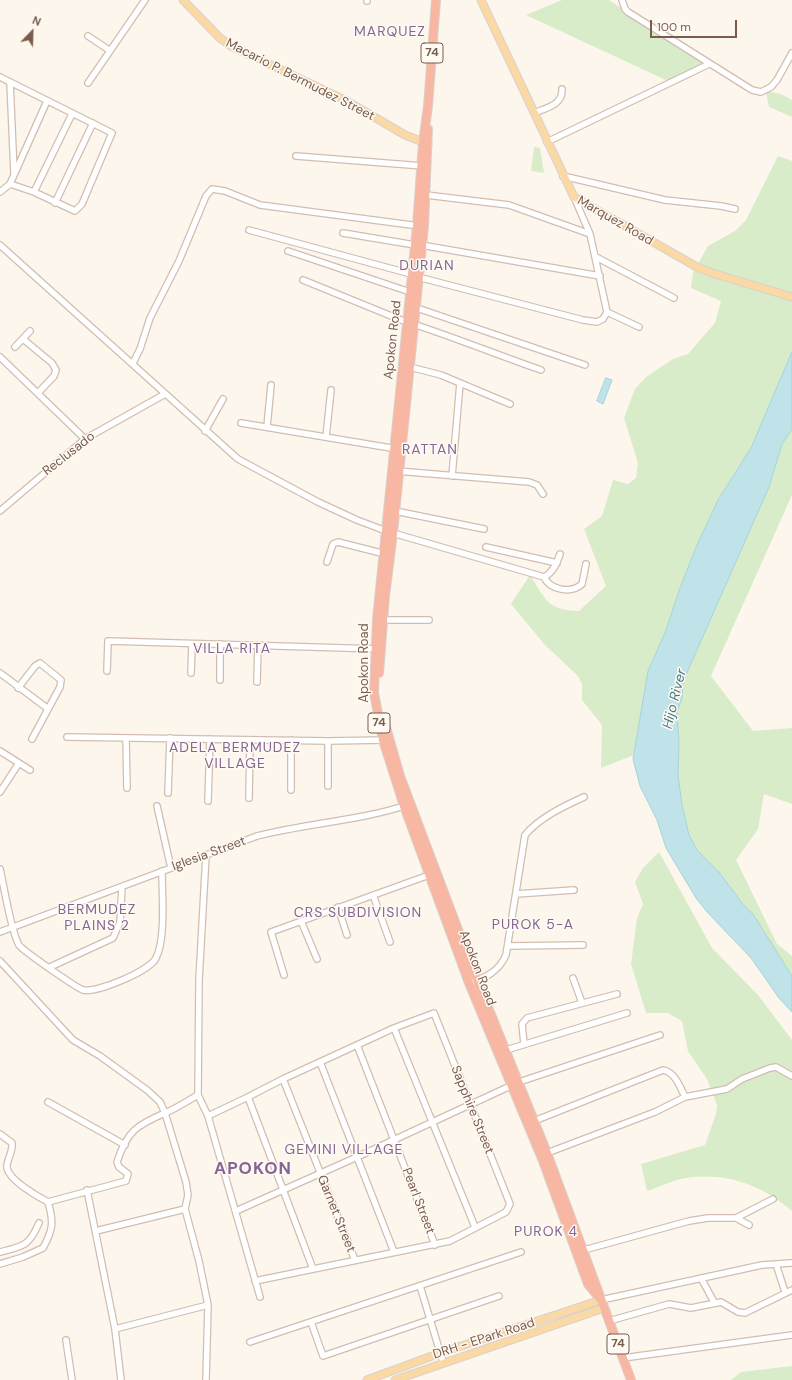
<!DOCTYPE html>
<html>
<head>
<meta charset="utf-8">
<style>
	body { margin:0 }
	#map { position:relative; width:792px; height:1380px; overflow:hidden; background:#fdf6ec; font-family:"DM Sans",sans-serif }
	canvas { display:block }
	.north { position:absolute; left:12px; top:12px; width:40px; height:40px; -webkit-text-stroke:3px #fffaf3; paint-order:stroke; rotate:23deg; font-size:11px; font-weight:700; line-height:16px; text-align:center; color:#7a5c4d }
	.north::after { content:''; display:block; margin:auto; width:14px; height:18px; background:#7a5c4d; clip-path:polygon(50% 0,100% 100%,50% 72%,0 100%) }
	.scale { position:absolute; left:650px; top:20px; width:87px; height:18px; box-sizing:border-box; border:2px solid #7a5c4d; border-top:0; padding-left:5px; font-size:12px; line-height:14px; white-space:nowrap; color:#7a5c4d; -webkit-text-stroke:3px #fffaf3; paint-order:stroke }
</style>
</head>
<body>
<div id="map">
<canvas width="792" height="1380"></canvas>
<div class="north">N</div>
<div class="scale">100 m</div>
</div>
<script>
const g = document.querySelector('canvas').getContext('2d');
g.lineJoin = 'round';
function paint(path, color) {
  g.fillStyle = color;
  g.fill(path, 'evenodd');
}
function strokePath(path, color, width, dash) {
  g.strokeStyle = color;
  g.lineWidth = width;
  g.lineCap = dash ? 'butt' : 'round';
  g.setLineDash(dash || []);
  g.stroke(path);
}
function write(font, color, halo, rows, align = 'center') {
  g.font = font + ' "DM Sans",sans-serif';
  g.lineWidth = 3;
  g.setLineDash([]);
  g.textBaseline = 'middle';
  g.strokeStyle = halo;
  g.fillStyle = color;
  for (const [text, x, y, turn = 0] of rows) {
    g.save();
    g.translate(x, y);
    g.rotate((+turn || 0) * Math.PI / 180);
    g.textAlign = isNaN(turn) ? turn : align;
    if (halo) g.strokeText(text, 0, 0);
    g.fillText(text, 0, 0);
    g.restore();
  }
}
const green = new Path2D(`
	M 562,0 L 609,0 L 703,63 L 668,81 L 526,15 Z
	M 766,91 L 781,94 L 792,100 L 792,117 L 769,107 Z
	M 534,147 L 540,148 L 544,173 L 531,171 Z
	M 778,156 L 792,161 L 792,352 L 751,448 L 718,500 L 697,545 L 680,588 L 665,633 L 648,671 L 634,755 L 601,768 L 602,725 L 582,700 L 582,684 L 578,676 L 545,645 L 511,604 L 530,575 C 546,600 547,610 579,611 L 606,586 L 584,529 L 602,516 L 613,480 L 628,484 L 636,478 L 638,463 L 624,418 L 635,389 L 646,377 L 673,359 L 688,354 L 715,323 L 721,301 L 691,288 L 693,273 L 708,246 L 735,231 L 746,220 Z
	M 792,429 L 792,495 L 711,676 L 753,731 L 792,728 L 792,804 L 764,794 L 758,829 L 736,860 L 777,944 L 792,956 L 792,976 L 753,914 L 742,903 L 719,872 L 697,850 L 689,835 L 682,805 L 678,775 L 679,743 L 677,712 L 682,698 L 683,683 L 689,668 L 769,487 L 782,444 Z
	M 659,852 L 712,948 L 758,995 L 792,1040 L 792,1211 C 762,1185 726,1172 686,1178 C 673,1180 659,1187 647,1191 L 641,1164 L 705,1145 L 716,1114 L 717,1105 L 707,1079 L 688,1051 L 682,1021 L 668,1013 L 646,1013 L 631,964 L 637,918 L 643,904 L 635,882 L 643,868 Z
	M 792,1366 L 792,1380 L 731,1380 L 741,1372 Z`);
const water = new Path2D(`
	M 792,352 L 792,429 L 782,444 L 769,487 L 689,668 L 683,683 L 682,698 L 677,712 L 679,743 L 678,775 L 682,805 L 689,835 L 697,850 L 719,872 L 742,903 L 753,914 L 792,976 L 792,1012 L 779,998 L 751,958 L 708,913 L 696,898 L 666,848 L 657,820 L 640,786 L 633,759 L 648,671 L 665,633 L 680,588 L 697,545 L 718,500 L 751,448 Z
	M 606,378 L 612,380 L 603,404 L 597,401 Z`);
const minor = new Path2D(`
	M 622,0 L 625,9 L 628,12 L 752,90 L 761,92 L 771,87 L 777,80 L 792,53
	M 367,1 L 367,0
	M 88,36 L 109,50
	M 0,77 L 112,133 L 82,204 L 75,211 L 34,192 L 10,184
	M 10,82 L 14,173
	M 88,83 L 145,0
	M 534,113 C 546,108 563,105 562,89
	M 547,142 L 709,64
	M 296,156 L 423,166
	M 563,176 L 665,200 L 721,206 L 735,209
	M 0,192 L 10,184 L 47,101
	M 34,192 L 72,114
	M 426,195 L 509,205 L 590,234
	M 574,197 L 590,234 L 607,312 L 639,327
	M 55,203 L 93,123
	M 249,230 L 411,274
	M 343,233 L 415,245
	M 0,245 L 238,459 L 318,502 L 357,520 L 386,531 L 544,577 C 553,573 557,563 560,554
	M 421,245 L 600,276
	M 288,251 L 410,292
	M 596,257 L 674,298
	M 418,277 L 583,320 L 597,322 L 603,319 L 607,312
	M 303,280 L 406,322
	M 414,307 L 585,365
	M 413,324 C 456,338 498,355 541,370
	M 23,339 L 52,363 L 56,370 L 54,376 L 38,393
	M 15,347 L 30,331
	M 0,357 L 85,439
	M 133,363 L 140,349 L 150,318 L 179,261 L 206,196 L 212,189 L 225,191 L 260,205 L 419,226
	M 406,366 L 441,375 L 510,404
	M 241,423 L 397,449
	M 267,427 L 271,385
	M 205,431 L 223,399
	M 326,437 L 331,390
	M 397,471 L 529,482 L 537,485 L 543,494
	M 452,476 L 460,383
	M 0,511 L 85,439 L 165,394
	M 395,511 L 484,529
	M 486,547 L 557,563
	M 327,562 L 333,544 L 338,542 L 385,554
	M 544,577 C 550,590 571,594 582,584 L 586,564
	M 383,620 L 429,620
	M 107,671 L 108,641 L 379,649
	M 0,673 L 47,708
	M 191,673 L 192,644
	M 220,680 L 220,644
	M 257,682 L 258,645
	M 18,688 L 35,666 L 40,663 L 61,680 L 60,687 L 32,739
	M 67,737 L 328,741 L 385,740
	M 126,738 L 127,788
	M 0,751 L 30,770
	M 328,786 L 328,741
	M 291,790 L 291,740
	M 0,792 L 19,763
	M 168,793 L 170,738
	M 249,798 L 250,740
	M 208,801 L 210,739
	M 157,806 L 171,868
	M 206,855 L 199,980 L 198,1095 L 208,1116 L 260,1297
	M 0,869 C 4,886 11,932 19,945 C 23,951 77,988 83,990 C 97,993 150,971 156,958 C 166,939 162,894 162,871
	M 516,894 L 574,890
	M 373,895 L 390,942
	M 338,907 L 347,935
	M 301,921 L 317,959
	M 0,932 L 257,836 C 307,823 359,821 407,805
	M 508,946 L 583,945
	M 0,961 L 73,1040 L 100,1056 L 147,1090 L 160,1102 L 165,1113 L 186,1182 L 188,1195 L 185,1209 L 199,1261 L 208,1305 L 206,1380
	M 50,967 L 113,938 L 120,922 L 122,887
	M 284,975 L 271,932 L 432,874
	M 573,978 L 582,1003
	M 469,983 C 486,978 499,971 506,955 L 525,835 C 539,818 564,806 584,797
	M 394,1028 L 475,1227
	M 524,1044 L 522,1024 L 527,1018 L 617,994
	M 357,1045 L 435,1245
	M 503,1051 L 627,1013
	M 320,1062 L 394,1252
	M 283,1079 L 355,1260
	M 248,1097 L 313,1269
	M 48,1102 L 125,1145
	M 208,1116 L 248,1097 L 283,1079 L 394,1028 L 434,1013 L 510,1204 L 506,1212 L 450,1241 L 255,1281
	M 534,1121 L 663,1070 C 675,1072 680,1087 685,1097
	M 0,1134 L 12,1143 C 13,1151 8,1158 7,1165 C 5,1178 38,1197 48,1202 L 126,1181 L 128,1174 L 119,1167 L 117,1162 C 127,1131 137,1125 165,1113 C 176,1109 187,1101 198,1095
	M 547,1153 L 655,1112 L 685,1097 L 727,1089 L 742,1079 L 770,1068 L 776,1067 L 792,1076
	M 87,1190 L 115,1329 L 121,1380
	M 236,1211 L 357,1157 L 519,1082 L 660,1035
	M 736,1218 L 749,1225
	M 96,1231 L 185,1209
	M 584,1250 L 689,1221 L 708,1218 L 736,1218 L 773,1199
	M 0,1252 C 24,1246 29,1246 39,1223
	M 0,1264 L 23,1257 L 43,1248 C 53,1230 54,1222 48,1202
	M 776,1264 L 785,1292
	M 701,1278 L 714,1302
	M 420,1286 L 443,1362
	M 601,1300 L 762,1265 L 791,1263
	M 609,1321 L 669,1304 L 691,1308 L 721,1302 L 738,1312 L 745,1313 L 792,1290
	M 311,1322 L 323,1356 L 499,1296
	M 115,1329 L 208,1305
	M 66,1340 L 72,1380
	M 250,1342 L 521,1252
	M 623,1358 L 792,1335`);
const major = new Path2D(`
	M 183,0 L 220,38 L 231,46 L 345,100 L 405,135 L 428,144
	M 481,0 L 574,197 L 697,267 L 712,273 L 792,297
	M 367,1380 L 440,1353 L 601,1300
	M 395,1380 L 604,1308`);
const highway = new Path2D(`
	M 436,0 L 428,106 L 423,143 L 417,226 L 377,619 L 374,693 L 383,740 L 404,806 L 469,983 L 543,1161 L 588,1284 L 601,1300
	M 379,673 L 385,596 L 393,533 L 424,226 L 428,129
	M 383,717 L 400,776 L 477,980 L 547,1153 L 631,1380`);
const shields = [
	[432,53,22],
	[379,723,22],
	[618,1344,22]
];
const shieldNames = [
	["74",432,53],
	["74",379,723],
	["74",618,1344]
];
const streetNames = [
	["Macario P. Bermudez Street",300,80,27],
	["Marquez Road",615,221,30],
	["Apokon Road",393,340,-84],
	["Reclusado",69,454,-38],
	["Apokon Road",365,663,-90],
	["Iglesia Street",209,854,-20],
	["Apokon Road",477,968,69],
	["Sapphire Street",472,1110,68],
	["Pearl Street",418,1201,69],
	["Garnet Street",336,1214,68],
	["DRH - EPark Road",484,1339,-18]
];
const neighbourhoodNames = [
	["MARQUEZ",390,32],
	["DURIAN",427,266],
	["RATTAN",430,450],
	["VILLA RITA",232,649],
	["ADELA BERMUDEZ",235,748],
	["VILLAGE",235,764],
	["BERMUDEZ",97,910],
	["PLAINS 2",97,926],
	["CRS SUBDIVISION",358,913],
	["PUROK 5-A",533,925],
	["GEMINI VILLAGE",344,1150],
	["PUROK 4",546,1232]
];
const waterNames = [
	["Hijo River",675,699,-76]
];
const districtNames = [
	["APOKON",253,1170]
];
paint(green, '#d8ecc9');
paint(water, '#bfe3e8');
strokePath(water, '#a5d3da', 1);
strokePath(minor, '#d1beb0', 8);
strokePath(major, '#dad1cd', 9);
strokePath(highway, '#dad1cd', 10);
strokePath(minor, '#fff', 5.5);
strokePath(major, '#fbd9a5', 7);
strokePath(highway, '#f7b7a3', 8);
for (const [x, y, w] of shields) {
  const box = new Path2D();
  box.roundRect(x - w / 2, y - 10, w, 20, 3);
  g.fillStyle = '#fffaf3';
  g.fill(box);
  strokePath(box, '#7a5c4d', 1);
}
write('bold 12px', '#7a5c4d', null, shieldNames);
write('13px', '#7a5c4d', '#fffaf3', streetNames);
g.letterSpacing = '1px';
write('14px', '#846695', '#fffaf3', neighbourhoodNames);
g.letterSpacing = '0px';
write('italic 14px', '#437c86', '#fffaf3', waterNames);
g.letterSpacing = '1px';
write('bold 17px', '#846695', '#fffaf3', districtNames);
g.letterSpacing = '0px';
</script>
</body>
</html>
